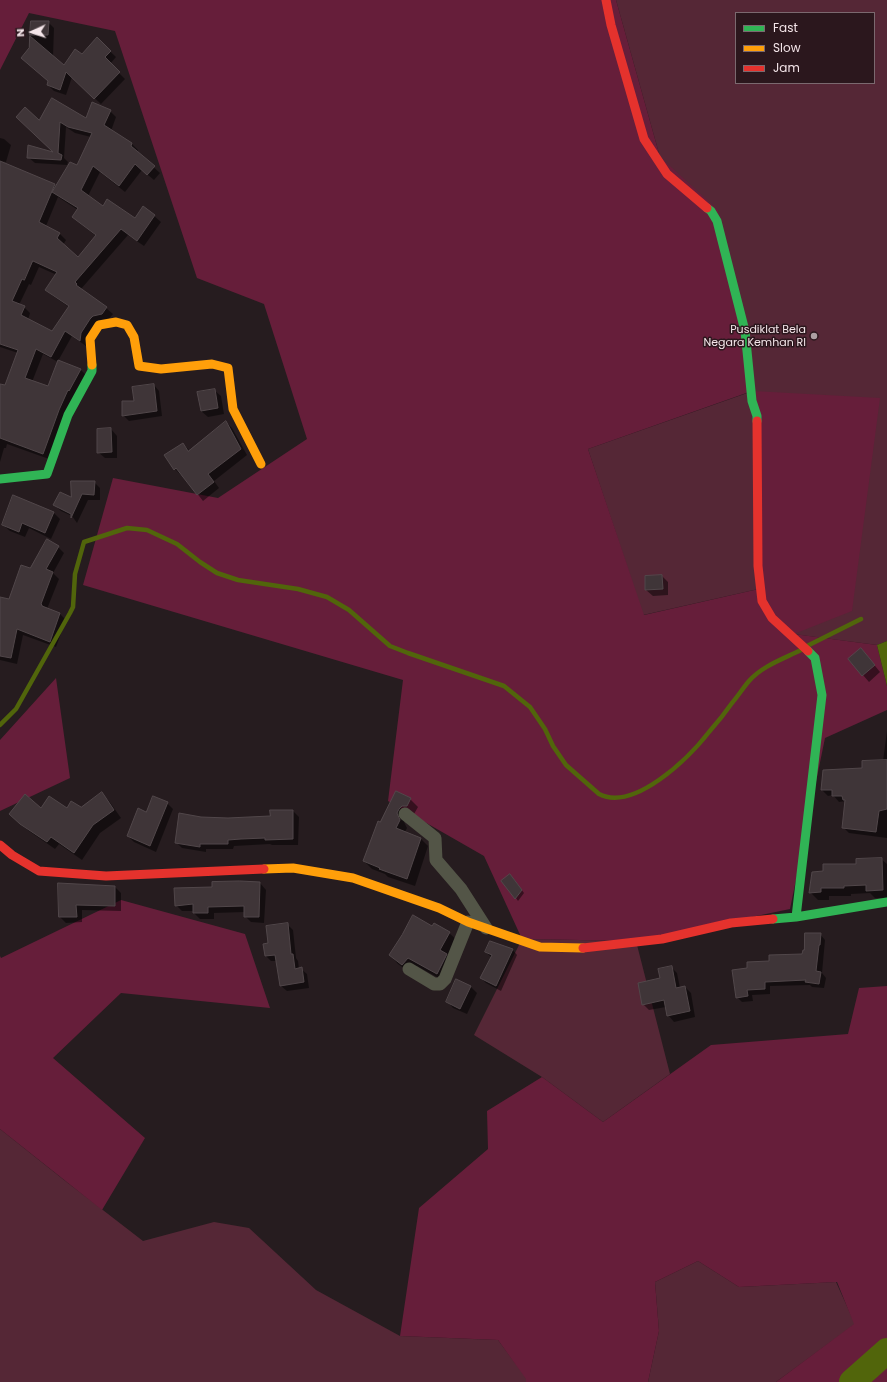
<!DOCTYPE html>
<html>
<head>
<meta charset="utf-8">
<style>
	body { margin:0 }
	#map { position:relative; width:887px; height:1382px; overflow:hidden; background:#261c1f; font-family:Poppins,sans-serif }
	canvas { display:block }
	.legend { position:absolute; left:735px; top:12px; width:140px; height:72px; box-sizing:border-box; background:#2b171d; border:1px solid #7b696f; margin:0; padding:5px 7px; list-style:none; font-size:12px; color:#f4e5e9 }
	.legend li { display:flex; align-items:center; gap:8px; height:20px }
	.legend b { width:20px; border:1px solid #7b696f }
	.north { position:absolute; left:12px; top:12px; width:40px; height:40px; -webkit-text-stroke:3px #2b171d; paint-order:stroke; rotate:267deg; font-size:11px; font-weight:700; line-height:16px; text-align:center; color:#f4e5e9 }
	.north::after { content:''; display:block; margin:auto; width:14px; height:18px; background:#f4e5e9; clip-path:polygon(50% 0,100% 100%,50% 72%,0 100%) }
</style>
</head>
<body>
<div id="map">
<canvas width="887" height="1382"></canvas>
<ul class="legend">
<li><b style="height:5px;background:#30b455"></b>Fast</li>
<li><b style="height:5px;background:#ff9f0a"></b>Slow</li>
<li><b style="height:5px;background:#e5322d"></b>Jam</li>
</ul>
<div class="north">N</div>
</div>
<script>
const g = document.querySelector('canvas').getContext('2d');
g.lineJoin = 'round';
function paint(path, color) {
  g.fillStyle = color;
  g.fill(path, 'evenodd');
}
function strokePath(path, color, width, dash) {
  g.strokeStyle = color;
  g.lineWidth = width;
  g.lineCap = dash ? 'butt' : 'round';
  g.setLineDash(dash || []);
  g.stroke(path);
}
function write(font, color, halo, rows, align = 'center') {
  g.font = font + ' Poppins,sans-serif';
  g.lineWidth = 3;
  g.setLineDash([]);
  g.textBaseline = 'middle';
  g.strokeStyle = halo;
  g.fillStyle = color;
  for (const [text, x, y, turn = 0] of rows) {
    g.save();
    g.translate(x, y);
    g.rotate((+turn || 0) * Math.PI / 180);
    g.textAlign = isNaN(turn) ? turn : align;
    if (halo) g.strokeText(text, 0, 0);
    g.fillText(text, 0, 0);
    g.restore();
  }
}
const green = new Path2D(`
	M 616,0 L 887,0 L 887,641 L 877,645 L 793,634 L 763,588 L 643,615 L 588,449 L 753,391 L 660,157 ZM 736,13 L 874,13 L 874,83 L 736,83 Z
	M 522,939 L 636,941 L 670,1074 L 603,1122 L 542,1077 L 474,1035 Z
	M 0,1129 L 64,1180 L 143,1241 L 214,1222 L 249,1228 L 316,1290 L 400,1336 L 498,1340 L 527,1379 L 526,1382 L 0,1382 Z
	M 698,1261 L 739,1287 L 836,1282 L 855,1324 L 776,1382 L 648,1382 L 659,1331 L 655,1282 Z`);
const forest = new Path2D(`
	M 0,0 L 616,0 L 660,157 L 718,210 L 753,391 L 880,398 L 852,611 L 794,634 L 877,645 L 887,686 L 887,710 L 825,738 L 790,909 L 636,941 L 522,939 L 484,856 L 388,801 L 403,680 L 83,585 L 113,478 L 218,498 L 307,439 L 264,304 L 197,278 L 115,31 L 29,13 L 0,70 ZM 752,391 L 763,588 L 644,615 L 588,449 Z
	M 56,678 L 70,778 L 0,811 L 0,740 Z
	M 121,900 L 245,934 L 270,1008 L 121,993 L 53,1058 L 145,1138 L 102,1210 L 0,1129 L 0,956 L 1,958 Z
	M 887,986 L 887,1382 L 776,1382 L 854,1324 L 837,1282 L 739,1287 L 698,1261 L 655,1282 L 659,1331 L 648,1382 L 526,1382 L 526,1379 L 498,1340 L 400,1336 L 419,1208 L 488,1149 L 487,1111 L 542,1077 L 603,1122 L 711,1045 L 848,1034 L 859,988 Z`);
const water = new Path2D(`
	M 887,641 L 887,686 L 877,645 Z`);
const shadow = new Path2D(`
	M 31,22 L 48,22 L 54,28 L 53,57 L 64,67 L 82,55 L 97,39 L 116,57 L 110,64 L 125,79 L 101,104 L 72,77 L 66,95 L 54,91 L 48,85 L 49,82 L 30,48 Z
	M 110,111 L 116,117 L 111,131 L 132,144 L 138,150 L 137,152 L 160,173 L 154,180 L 142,170 L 125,192 L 100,172 L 88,196 L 103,207 L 135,219 L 144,207 L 161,222 L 144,246 L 128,235 L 81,289 L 106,308 L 113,314 L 86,346 L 72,336 L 58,361 L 81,370 L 87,376 L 49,459 L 7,444 L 6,448 L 4,448 L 0,462 L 0,385 L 5,386 L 18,353 L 0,347 L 0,188 L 9,166 L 56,187 L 77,167 L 91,137 L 75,133 L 66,127 L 64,158 L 68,162 L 67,165 L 35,163 L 28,157 L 56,154 L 39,122 L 86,120 ZM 58,197 L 78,210 L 73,217 L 96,236 L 78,258 L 63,245 L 66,240 L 60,234 L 46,226 ZM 39,267 L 57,275 L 46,290 L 53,296 L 69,307 L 52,332 L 28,320 L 30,313 L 24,307 L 19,305 L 29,284 L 31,285 ZM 43,354 L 58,362 L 49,387 L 32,382 Z
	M 0,138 L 4,139 L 11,145 L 6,162 L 0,161 Z
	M 154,385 L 159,391 L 162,416 L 129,421 L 123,415 L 135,402 Z
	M 214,390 L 221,396 L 224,414 L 208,417 L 201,411 Z
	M 226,422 L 232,428 L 247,455 L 214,481 L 219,488 L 203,501 L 182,474 L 181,475 L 175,469 L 183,444 L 190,451 Z
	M 111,429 L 117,436 L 117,458 L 105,458 L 98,452 Z
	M 94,482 L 100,488 L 100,500 L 88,500 L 77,523 L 72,516 L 61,511 L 54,504 L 72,499 Z
	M 14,496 L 54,513 L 60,519 L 51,539 L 29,528 L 25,537 L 10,531 L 3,525 Z
	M 58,547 L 64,553 L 53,573 L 59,579 L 47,609 L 60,614 L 66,620 L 56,647 L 23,635 L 17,664 L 0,660 L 0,598 L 10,600 Z
	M 662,576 L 668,582 L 668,595 L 653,596 L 646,590 Z
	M 867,656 L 880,672 L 869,682 L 863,675 Z
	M 887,731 L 887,838 L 849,833 L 843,827 L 846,801 L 839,802 L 833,795 L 828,796 L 822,790 L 863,769 L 883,761 Z
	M 102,794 L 109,801 L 121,818 L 100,833 L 82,860 L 59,844 L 55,849 L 29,831 L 17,821 L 42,809 L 81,808 Z
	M 410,799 L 418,807 L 414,814 L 404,822 L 407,828 L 405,832 L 420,838 L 428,846 L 415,886 L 388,877 L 385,874 L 372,869 L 364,861 L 381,823 Z
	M 167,803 L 173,809 L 156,852 L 134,842 L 128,836 L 147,813 Z
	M 293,811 L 299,817 L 298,845 L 272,845 L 270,844 L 234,846 L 233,849 L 206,849 L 206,852 L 182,848 L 176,842 L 228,819 L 271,817 Z
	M 881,859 L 887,864 L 887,898 L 875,898 L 870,893 L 851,894 L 851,896 L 829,896 L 829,900 L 818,900 L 810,892 L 824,872 Z
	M 513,878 L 524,893 L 518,901 L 516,898 Z
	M 260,883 L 266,890 L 264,923 L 251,922 L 245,916 L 245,912 L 214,913 L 214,919 L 200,919 L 194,913 L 194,911 L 182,911 L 176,905 L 213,888 Z
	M 59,884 L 115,887 L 121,893 L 121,911 L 82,910 L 82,922 L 66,923 L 60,917 Z
	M 287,924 L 293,930 L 296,958 L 298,961 L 299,969 L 301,969 L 307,974 L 309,988 L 287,991 L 281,986 L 277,961 L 271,961 L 266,956 L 269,944 Z
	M 432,927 L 449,933 L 458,941 L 446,982 L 417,966 L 411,973 L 398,964 L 390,955 Z
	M 820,934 L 825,940 L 822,973 L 826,978 L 824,988 L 812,987 L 810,985 L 770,986 L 770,994 L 752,995 L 753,1001 L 742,1002 L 737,997 L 748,969 L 770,962 L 803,955 Z
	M 512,949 L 517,955 L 501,991 L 486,983 L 481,978 L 491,957 L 486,952 Z
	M 671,967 L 677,973 L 680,988 L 685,987 L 691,993 L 695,1017 L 674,1022 L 668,1015 L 666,1007 L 649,1010 L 643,1004 L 661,979 Z
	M 457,980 L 471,987 L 477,993 L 467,1014 L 453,1008 L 447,1001 Z`);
const stream = new Path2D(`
	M 807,646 L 861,619
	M 0,725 L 16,709 L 70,613 L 73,607 L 75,574 L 84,542 L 127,528 L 147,530 L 177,544 L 200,562 L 217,573 L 238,580 L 298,589 L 327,597 L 349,610 L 390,646 L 408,653 L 504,686 L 530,707 L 545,729 L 553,746 L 566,765 L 599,794 C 634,812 689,758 709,732 C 717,723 725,713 732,703 C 738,696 743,688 749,681 C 762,666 783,659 801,650`);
const river = new Path2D(`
	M 852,1382 L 887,1351`);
const building = new Path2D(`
	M 31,21 L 49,21 L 48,35 L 30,35 Z
	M 30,36 L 64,65 L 75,49 L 82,54 L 97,37 L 111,51 L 105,57 L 120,72 L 94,99 L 66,72 L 60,90 L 47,85 L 48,81 L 21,58 L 29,48 Z
	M 52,98 L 86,118 L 92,102 L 111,110 L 104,125 L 132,143 L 131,146 L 155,166 L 147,175 L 135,164 L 119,186 L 93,166 L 81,190 L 103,206 L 107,199 L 135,218 L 143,206 L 155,215 L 137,241 L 121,229 L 75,282 L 77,284 L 76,285 L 107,307 L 102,314 L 93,316 L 90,319 L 81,333 L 80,341 L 65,331 L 51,357 L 36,349 L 25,378 L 48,386 L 58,360 L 81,369 L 69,391 L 68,390 L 59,410 L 43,454 L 0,438 L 0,384 L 5,385 L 18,350 L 0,344 L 0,161 L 55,184 L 39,222 L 60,233 L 57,238 L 78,257 L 96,235 L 72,217 L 78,208 L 52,192 L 70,162 L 77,165 L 92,133 L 68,127 L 60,122 L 58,153 L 62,155 L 61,160 L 27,158 L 28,145 L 53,152 L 16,117 L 25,107 L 39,120 ZM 33,261 L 57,272 L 45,290 L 69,306 L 52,331 L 21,315 L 25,306 L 12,301 L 22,279 L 24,280 Z
	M 154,384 L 157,411 L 122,416 L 122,401 L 134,401 L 132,387 Z
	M 215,389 L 218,408 L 201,411 L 197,392 Z
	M 226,421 L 241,449 L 208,474 L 214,482 L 197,495 L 176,468 L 174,470 L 164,455 L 183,443 L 188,451 Z
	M 111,428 L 112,452 L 97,453 L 97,429 Z
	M 71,481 L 95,481 L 94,495 L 82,494 L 71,518 L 71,514 L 53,505 L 60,492 L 71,497 Z
	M 13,495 L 54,512 L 45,533 L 22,523 L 19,532 L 2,525 Z
	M 47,539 L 59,546 L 46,569 L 53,572 L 41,604 L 42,605 L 42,606 L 60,613 L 50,642 L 17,629 L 11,658 L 0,656 L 0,597 L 9,599 L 21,565 L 30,568 Z
	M 662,575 L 663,589 L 645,590 L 645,576 Z
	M 861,648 L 875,665 L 862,676 L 848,659 Z
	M 887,760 L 887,809 L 879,811 L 876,832 L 842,828 L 845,800 L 843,800 L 842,796 L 832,796 L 832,790 L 821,790 L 823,770 L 862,768 L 862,761 Z
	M 396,791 L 411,798 L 407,806 L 402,806 L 399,809 L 397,813 L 400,820 L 396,828 L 421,838 L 407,879 L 379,869 L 380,868 L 363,861 L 378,821 L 380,822 Z
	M 102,792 L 114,810 L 93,825 L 74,853 L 51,837 L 47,842 L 20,824 L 9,814 L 25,794 L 41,808 L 49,796 L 67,808 L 71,801 L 81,807 Z
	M 153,796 L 168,802 L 150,846 L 127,836 L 138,808 L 146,812 Z
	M 270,810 L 293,810 L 293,839 L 265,840 L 265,838 L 241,839 L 228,840 L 228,844 L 200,844 L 200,847 L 175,843 L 179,813 L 201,817 L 228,818 L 270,816 Z
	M 882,858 L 883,890 L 866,891 L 866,885 L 844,886 L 844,888 L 821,888 L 821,892 L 809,893 L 812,872 L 823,871 L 823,864 L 856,864 L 856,859 Z
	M 510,874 L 522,890 L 515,899 L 501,881 Z
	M 240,881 L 260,882 L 259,917 L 244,917 L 244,906 L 208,907 L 208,913 L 193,913 L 193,904 L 175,906 L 174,888 L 212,887 L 212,882 Z
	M 58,883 L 115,886 L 115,906 L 76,905 L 77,917 L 59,917 Z
	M 413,915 L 432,926 L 434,923 L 450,932 L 440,950 L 447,954 L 437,974 L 408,958 L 402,965 L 389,955 L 402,935 Z
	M 288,923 L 291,954 L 293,954 L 295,969 L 302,967 L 304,982 L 280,986 L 275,955 L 265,956 L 263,944 L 268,943 L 266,926 Z
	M 805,933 L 821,933 L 820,945 L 819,945 L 816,971 L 821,972 L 819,984 L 805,982 L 806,980 L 765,982 L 765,989 L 747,990 L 748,996 L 736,998 L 732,970 L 747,968 L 747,962 L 769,961 L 769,955 L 802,954 L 803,950 L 804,950 Z
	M 490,941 L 513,949 L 496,986 L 480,978 L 492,955 L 485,952 Z
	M 672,966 L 676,988 L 685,986 L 690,1011 L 667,1016 L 664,1000 L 642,1005 L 638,983 L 660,978 L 658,969 Z
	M 456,979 L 471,986 L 460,1009 L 446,1002 Z`);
const street = new Path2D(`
	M 405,814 L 435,838 L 436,860 L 461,889 L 486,928
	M 409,969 L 434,984 L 440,984 L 445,979 L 468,922`);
const fast = new Path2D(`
	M 707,208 L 711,211 L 717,221 L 745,331 L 752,401 L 757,416 L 757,421
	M 0,479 L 47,474 L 68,415 L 92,371 L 92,365
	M 796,917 L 822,695 L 815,658 L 808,651
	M 773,919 L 796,917 L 887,902`);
const slow = new Path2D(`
	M 92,365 L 90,339 L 99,325 L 116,322 L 127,325 L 134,337 L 139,366 L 161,369 L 212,364 L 228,368 L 233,409 L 261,464
	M 264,869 L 293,868 L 353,878 L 439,908 L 468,922 L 540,947 L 583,948`);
const jam = new Path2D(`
	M 606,0 L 611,25 L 644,139 L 667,174 L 707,208
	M 757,421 L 758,566 L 762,601 L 772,618 L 808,651
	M 0,845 L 12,855 L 39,871 L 106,876 L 264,869
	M 583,948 L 662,939 L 731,923 L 773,919`);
const markers = [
	[814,336,4,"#ac9fa2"]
];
const poiNames = [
	["Pusdiklat Bela",806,330],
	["Negara Kemhan RI",806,343]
];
paint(green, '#552736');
paint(forest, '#661e3a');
paint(water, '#51650b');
paint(shadow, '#0007');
strokePath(stream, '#51650b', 4.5);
strokePath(river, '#51650b', 26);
paint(building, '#3f3538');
strokePath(building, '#51474a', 1);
strokePath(street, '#535547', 13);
strokePath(fast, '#30b455', 9);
strokePath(slow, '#ff9f0a', 9);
strokePath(jam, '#e5322d', 9);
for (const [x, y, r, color] of markers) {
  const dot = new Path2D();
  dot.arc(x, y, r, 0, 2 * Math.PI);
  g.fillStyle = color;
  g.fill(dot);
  strokePath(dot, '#2b171d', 1.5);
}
write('11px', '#f4e5e9', '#2b171d', poiNames, 'right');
</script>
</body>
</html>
